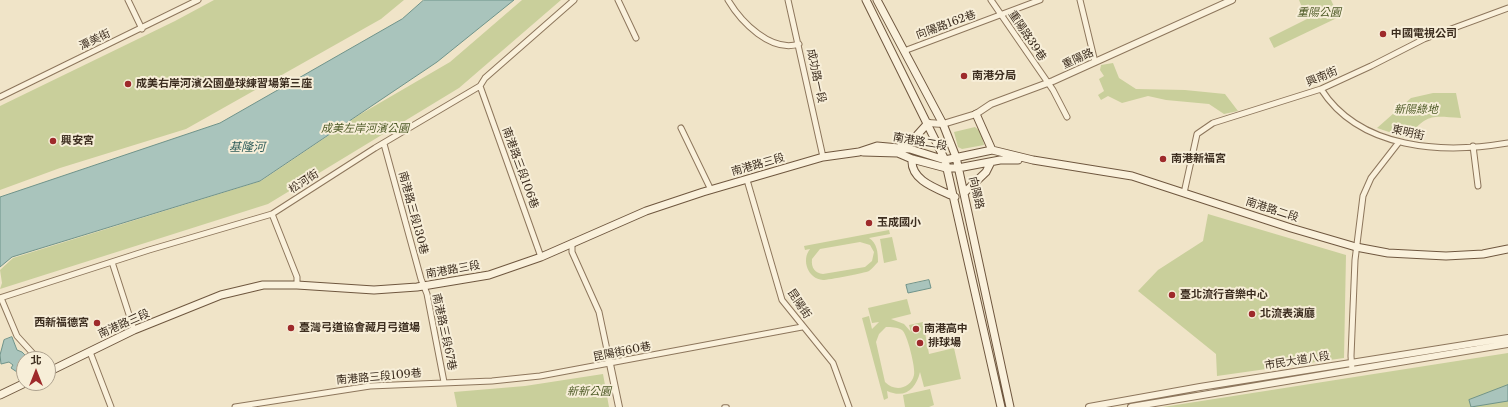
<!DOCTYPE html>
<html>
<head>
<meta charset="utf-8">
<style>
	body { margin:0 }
	#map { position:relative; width:1508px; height:407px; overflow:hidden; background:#f0e4c8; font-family:"Libre Baskerville","Noto Sans TC",serif }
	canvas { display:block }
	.north { position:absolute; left:16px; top:351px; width:40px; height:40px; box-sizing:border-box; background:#f7eed8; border:1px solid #ada18e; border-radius:50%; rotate:0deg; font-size:11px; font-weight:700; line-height:16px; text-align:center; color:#3d2e20 }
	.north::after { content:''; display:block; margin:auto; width:14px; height:18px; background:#9e2a2b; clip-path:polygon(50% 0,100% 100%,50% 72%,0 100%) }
</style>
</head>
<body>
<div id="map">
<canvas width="1508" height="407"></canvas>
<div class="north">北</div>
</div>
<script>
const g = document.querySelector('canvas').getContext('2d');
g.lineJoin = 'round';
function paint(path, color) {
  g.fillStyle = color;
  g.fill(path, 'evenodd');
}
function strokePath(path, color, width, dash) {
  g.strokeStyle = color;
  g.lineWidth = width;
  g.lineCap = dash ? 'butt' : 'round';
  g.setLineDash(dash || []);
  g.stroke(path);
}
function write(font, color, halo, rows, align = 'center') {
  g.font = font + ' "Libre Baskerville","Noto Sans TC",serif';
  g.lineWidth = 4;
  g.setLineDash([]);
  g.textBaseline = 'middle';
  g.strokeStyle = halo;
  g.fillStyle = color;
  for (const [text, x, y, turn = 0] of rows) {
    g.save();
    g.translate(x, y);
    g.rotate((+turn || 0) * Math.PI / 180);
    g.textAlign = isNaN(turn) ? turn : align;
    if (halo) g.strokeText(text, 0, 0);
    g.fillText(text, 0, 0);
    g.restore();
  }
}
const green = new Path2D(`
	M 214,0 L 404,0 L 381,19 L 186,129 L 60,168 L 0,190 L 0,106 L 175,21 Z
	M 522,0 L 561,0 L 459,88 L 268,204 L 0,289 L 2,283 L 0,270 L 13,258 L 261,181 L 359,115 L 450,62 Z
	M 1299,0 L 1331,0 L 1339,17 L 1274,48 L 1269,38 L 1307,19 Z
	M 1113,63 L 1119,78 L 1136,89 L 1185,90 L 1225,94 L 1238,111 L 1224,114 L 1209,104 L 1166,100 L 1148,96 L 1122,103 L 1108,96 L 1101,100 L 1098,95 L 1104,91 L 1099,79 L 1104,76 L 1100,70 L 1101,65 Z
	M 1433,93 L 1456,93 L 1461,118 C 1431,116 1428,113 1407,138 L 1377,128 L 1411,98 Z
	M 975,127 L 981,132 L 984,145 L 962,149 L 958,147 L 954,132 Z
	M 1208,214 L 1346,255 L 1344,358 L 1217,376 L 1216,354 L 1138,291 L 1158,270 L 1203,241 Z
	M 889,230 L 890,234 L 869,238 C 877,243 878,252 878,262 C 875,265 873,268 869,271 C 865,273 828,280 823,280 C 808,279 801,260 810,249 L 805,250 L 804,246 ZM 860,242 L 870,245 L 874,252 L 872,261 L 865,267 L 823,274 C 815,273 811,268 812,259 L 820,249 Z
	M 892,237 L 897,260 L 884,263 L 880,239 Z
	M 907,299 L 911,314 L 891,319 L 904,324 L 911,332 L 909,325 L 923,322 L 929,354 L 954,348 L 961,379 L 924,387 L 920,372 C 916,389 905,399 887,391 L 888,398 L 884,400 L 862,318 L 869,316 L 872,329 L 879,322 L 872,323 L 868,308 ZM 886,327 C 891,327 897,327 902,330 C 907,333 916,369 914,375 C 911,389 894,392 885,382 L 876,342 L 879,334 Z
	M 1508,353 L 1508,407 L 1163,407 Z
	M 603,374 L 609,407 L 457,407 L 454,392 L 525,386 Z
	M 930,389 L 934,405 L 929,407 L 905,407 L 903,395 Z`);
const water = new Path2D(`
	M 424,0 L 514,0 L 437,62 L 260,181 L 12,257 L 0,267 L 0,197 L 220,123 L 402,19 Z
	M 929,280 L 931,288 L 908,293 L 906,285 Z
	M 12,337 L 17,350 L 22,352 L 29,359 L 24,359 L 24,369 L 17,372 L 11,368 L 13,365 L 9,362 L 1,364 L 0,355 L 4,340 Z
	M 1508,385 L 1508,401 L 1471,407 L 1469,400 Z`);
const pedestrian = new Path2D(`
	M 724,407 L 727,407`);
const minor = new Path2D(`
	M 128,0 L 142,29
	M 618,0 L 636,38
	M 728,0 C 741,22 771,53 799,44
	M 788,0 L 823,157
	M 991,0 L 1053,90 L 1067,117
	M 1080,0 L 1095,62
	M 904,51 L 1040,0
	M 480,86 L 541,257
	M 1321,89 C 1360,150 1443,154 1508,143
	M 0,97 L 198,0
	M 681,128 L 711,190
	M 384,144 L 421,279 L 427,294 L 444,382
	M 1473,146 L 1478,186
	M 747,180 L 782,300 L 833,363 L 849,407
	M 1184,193 L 1197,134 L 1213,123 L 1321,89 L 1371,66 L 1424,39 L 1508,8
	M 272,214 L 297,277 L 297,285
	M 572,243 L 572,252 L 599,312 L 610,364
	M 112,262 L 134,330
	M 0,298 L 149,250 L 272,214 L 375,148 L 480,86 L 485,78 L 574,0
	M 1,298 L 17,336 L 38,359
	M 90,352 L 111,407
	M 1352,370 L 1351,356 L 1355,260 L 1363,196 L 1371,178 L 1399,142
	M 235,407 L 370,386 L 492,381 L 540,376 L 802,327`);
const tertiary = new Path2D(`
	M 928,123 L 943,124 L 976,114 L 991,104 L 1053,81 L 1232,0
	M 610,364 L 619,407
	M 1089,407 L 1200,387 L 1508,338
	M 1131,407 L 1508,344`);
const secondary = new Path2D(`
	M 866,0 L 945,160 L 1001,407
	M 877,0 L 943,124 L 956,157 L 1010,407
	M 976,114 L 992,150
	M 900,147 L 910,143 L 928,123
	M 863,152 L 898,153 L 912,159 L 946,168 L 958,168 L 1000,160 L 1018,160
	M 912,159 C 910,181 938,189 955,197
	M 964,193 L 986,172 L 991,162
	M 48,372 L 134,330 L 221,295 L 263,285 L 297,285 L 374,290 L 417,287 L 489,275 L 541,257 L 646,211 L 703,192 L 823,157 L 859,152 L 877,146 L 910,149 L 945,160 L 992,150 L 1033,160 L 1132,176 L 1291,228 L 1356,247 L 1388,253 L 1446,256 L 1483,254 L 1508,249
	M 0,395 L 25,383`);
const markers = [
	[1383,34,4,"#9e2a2b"],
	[964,76,4,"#9e2a2b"],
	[128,84,4,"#9e2a2b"],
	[53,141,4,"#9e2a2b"],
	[1163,159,4,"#9e2a2b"],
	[869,223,4,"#9e2a2b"],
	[1172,295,4,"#9e2a2b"],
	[1252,314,4,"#9e2a2b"],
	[97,323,4,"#9e2a2b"],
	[291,328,4,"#9e2a2b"],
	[916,329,4,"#9e2a2b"],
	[920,343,4,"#9e2a2b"]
];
const parkNames = [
	["重陽公園",1319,13],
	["新陽綠地",1416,110],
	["成美左岸河濱公園",365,129],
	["新新公園",589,392]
];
const streetNames = [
	["向陽路162巷",946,25,-20],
	["重陽路39巷",1027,36,56],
	["潭美街",95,40,-26],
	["重陽路",1078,59,-24],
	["成功路一段",816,76,78],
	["興南街",1322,77,-23],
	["東明街",1408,133,13],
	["南港路二段",920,142,10],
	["南港路三段",758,165,-16],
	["南港路三段106巷",520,168,70],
	["松河街",304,182,-33],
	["向陽路",976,193,77],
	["南港路二段",1272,210,18],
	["南港路三段130巷",413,213,75],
	["南港路三段",453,270,-10],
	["昆陽街",799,304,56],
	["南港路三段",124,324,-24],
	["南港路三段67巷",444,332,78],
	["昆陽街60巷",622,352,-11],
	["市民大道八段",1297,361,-9],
	["南港路三段109巷",379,377,-5]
];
const poiNames = [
	["中國電視公司",1391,34],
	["南港分局",972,76],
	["成美右岸河濱公園壘球練習場第三座",136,84],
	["興安宮",61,141],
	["南港新福宮",1171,159],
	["玉成國小",877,223],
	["臺北流行音樂中心",1180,295],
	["北流表演廳",1260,314],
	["西新福德宮",89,323,"right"],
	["臺灣弓道協會藏月弓道場",299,328],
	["南港高中",924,329],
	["排球場",928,343]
];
const waterNames = [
	["基隆河",247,148]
];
paint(green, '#c9cf9b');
paint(water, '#a9c4bc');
strokePath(water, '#6f938a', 1);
strokePath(pedestrian, '#8d765c', 5.5);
strokePath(minor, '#8d765c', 7);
strokePath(tertiary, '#8d765c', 8);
strokePath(secondary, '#6f573f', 9);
strokePath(pedestrian, '#faf1dc', 3.5);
strokePath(minor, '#faf1dc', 5);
strokePath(tertiary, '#faf1dc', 6);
strokePath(secondary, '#faf1dc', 7);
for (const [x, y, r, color] of markers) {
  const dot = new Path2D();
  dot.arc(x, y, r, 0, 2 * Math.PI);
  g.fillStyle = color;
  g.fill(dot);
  strokePath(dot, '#f7eed8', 1.5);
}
write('italic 11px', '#4d5a26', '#f7eed8', parkNames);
write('11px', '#3d2e20', '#f7eed8', streetNames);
write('bold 11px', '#3d2e20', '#f7eed8', poiNames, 'left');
write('italic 12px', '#2f5d5a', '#f7eed8', waterNames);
</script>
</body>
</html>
